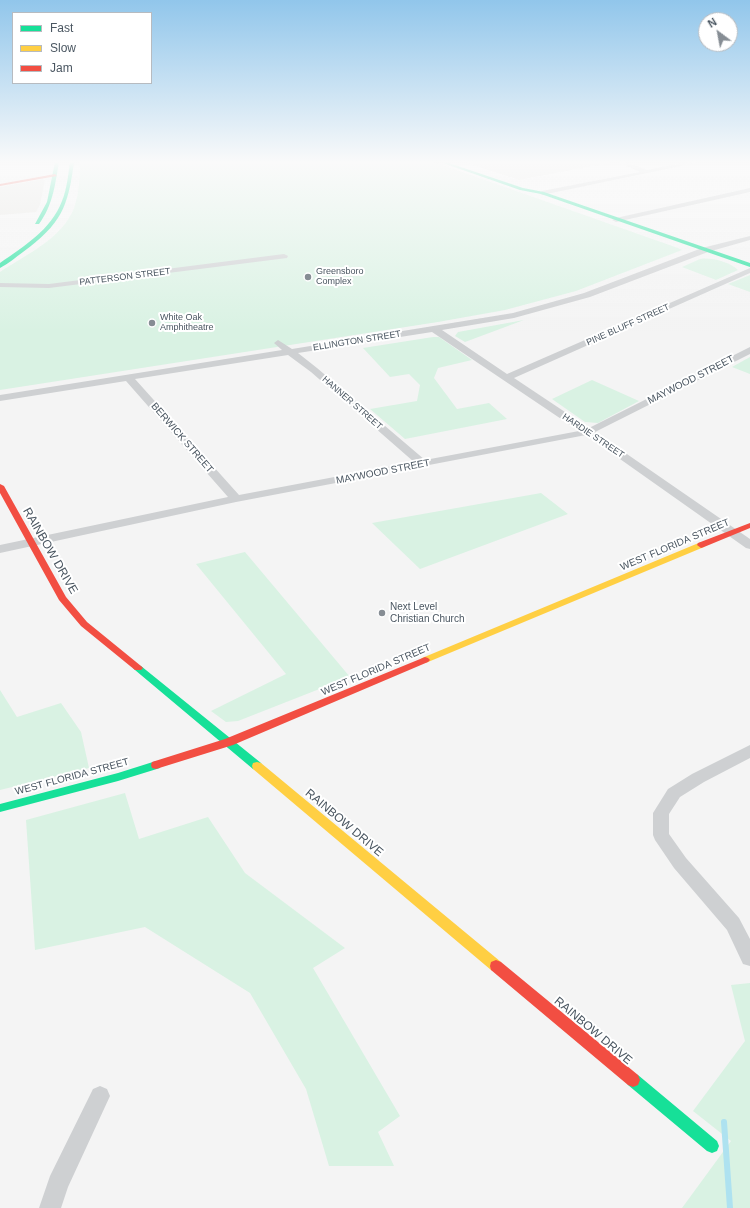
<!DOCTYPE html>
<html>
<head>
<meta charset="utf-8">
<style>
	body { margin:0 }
	#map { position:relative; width:750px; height:1208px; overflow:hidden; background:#f4f4f4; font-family:Arial,sans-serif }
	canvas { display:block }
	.legend { position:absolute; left:12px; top:12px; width:140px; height:72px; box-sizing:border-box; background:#fff; border:1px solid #b7bbc0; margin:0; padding:5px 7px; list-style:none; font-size:12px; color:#4a5661 }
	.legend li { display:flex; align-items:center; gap:8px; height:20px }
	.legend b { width:20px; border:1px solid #b7bbc0 }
	.north { position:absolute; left:698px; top:12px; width:40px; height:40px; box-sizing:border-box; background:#fff; border:1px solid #b7bbc0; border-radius:50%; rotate:328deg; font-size:11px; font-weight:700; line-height:16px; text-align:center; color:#4a5661 }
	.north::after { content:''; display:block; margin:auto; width:14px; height:18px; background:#868d94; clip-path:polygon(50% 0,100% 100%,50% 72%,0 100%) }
</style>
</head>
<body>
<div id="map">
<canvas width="750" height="1208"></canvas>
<ul class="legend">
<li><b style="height:5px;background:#16e098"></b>Fast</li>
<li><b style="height:5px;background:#ffcf43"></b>Slow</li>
<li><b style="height:5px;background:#f24e42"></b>Jam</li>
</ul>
<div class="north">N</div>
</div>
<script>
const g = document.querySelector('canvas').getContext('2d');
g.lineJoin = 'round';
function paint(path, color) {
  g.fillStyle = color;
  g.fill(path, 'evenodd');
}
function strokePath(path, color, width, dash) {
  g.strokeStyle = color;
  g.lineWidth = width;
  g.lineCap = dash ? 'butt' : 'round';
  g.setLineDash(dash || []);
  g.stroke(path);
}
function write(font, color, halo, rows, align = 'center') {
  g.font = font + ' Arial,sans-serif';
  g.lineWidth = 4;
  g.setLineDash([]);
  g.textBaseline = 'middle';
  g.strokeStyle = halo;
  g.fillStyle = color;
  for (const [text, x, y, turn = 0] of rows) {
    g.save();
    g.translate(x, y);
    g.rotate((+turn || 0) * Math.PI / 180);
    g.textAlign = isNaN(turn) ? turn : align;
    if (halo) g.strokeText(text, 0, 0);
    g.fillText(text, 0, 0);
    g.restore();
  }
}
const commercial = new Path2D(`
	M 464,162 L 614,162 L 519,180 Z
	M 43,179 L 45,180 L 40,205 L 36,212 L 0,215 L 0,187 Z`);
const green = new Path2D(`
	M 80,162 L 434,162 L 678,248 L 682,250 L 576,291 L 505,310 L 438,322 L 0,390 L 0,272 C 25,255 62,239 74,208 C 79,194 80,177 80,162 Z
	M 700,259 C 711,257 730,262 738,270 L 716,280 L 682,267 Z
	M 750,275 L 750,292 L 728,284 Z
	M 524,320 L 465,342 L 455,336 L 458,332 Z
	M 433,337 L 439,337 L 472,360 L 438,368 L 434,378 L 457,409 L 489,403 L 507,419 L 405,439 L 370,409 L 417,401 L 420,385 L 409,374 L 390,377 L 363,348 Z
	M 750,357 L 750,374 L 732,367 Z
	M 592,380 L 639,401 L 598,423 L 585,422 L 552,399 Z
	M 541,493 L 568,514 L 420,569 L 372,523 Z
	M 245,552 L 350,677 L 238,721 L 226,722 L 211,711 L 286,674 L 196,564 Z
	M 0,690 L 17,717 L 61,703 L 81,732 L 89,768 L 0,790 Z
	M 125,793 L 139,839 L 208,817 L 245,873 L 345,948 L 313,968 L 400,1116 L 378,1132 L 394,1166 L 329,1166 L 306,1089 L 250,993 L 145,927 L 35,950 L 26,820 Z
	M 750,983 L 750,1208 L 682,1208 L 731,1141 L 693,1111 L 745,1041 L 731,985 Z`);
const stream = new Path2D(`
	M 724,1122 L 730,1208`);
const street = new Path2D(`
	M 618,162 L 626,162 L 647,170 L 688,162 L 700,162 L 542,195 L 539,193 L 542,191 L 640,172 Z
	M 750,188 L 750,192 L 616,222 L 612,220 L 616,218 Z
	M 750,236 L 750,240 L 708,252 L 590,297 L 514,318 L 442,330 L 507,374 L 750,268 L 750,273 L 514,378 L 589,428 L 750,347 L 750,354 L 595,432 L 750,539 L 750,549 L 746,548 L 586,435 L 429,465 L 424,468 L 420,467 L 236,502 L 0,553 L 0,545 L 228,497 L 126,381 L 0,401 L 0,395 L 282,350 L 274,343 L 278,340 L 292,349 L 513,313 L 584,293 L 702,248 ZM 432,332 L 579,431 L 425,460 L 317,368 L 298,353 ZM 288,355 L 311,372 L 414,462 L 239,495 L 135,379 Z
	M 284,254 L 288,256 L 287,258 L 49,288 L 0,287 L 0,283 L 49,284 Z
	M 750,745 L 750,758 L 704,782 L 680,797 L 669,814 L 669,834 L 686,858 L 739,918 L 750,939 L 750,966 L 743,964 L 727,930 L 674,868 L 655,840 L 653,835 L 653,813 L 668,789 L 692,774 Z
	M 100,1086 L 107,1089 L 110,1096 L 68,1187 L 61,1208 L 39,1208 L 50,1176 L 93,1089 Z`);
const fast = new Path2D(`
	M 55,162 L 59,162 C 55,185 53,205 39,224 L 35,224 L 47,202 Z
	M 70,162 L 74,162 C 68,208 61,224 23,252 C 16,257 8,264 0,268 L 0,263 C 24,246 51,230 62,201 C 67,189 68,175 70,162 Z
	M 440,162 L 446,162 L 523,188 L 544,192 L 750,263 L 750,267 L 541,194 L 520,190 Z
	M 138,665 L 141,666 L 261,763 L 262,766 L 261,769 L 257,770 L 253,769 L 135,670 L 133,668 L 135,666 Z
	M 156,761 L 160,762 L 161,765 L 160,768 L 118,781 L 0,812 L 0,804 L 118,773 Z
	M 633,1073 L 638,1075 L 717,1141 L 719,1146 L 717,1151 L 712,1153 L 707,1151 L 628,1085 L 626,1080 L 628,1075 Z`);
const slow = new Path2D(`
	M 701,542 L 705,545 L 704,547 L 428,662 L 425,663 L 420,660 L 422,658 Z
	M 257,762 L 261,763 L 501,962 L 502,966 L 501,970 L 496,972 L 491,970 L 253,769 L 252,766 L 253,763 Z`);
const jam = new Path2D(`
	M 55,174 L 57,176 L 0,186 L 0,184 Z
	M 0,484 L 4,486 L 66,597 L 87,622 L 141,666 L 143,668 L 141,670 L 135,670 L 81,626 L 59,600 L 0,493 Z
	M 750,523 L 750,528 L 704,547 L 701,548 L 697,545 L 698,543 Z
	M 425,657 L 428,658 L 430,660 L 428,662 L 233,745 L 156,769 L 152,768 L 151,765 L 152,762 L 225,739 Z
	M 496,960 L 501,962 L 638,1075 L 640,1080 L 638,1085 L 633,1087 L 628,1085 L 491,970 L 490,966 L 491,962 Z`);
const markers = [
	[308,277,4,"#868d94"],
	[152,323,4,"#868d94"],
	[382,613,4,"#868d94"]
];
const farPoinames = [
	["Greensboro",316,272],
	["Complex",316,282],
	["White Oak",160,318],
	["Amphitheatre",160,328]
];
const farStreetnames = [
	["PATTERSON STREET",125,277,-7],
	["PINE BLUFF STREET",628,325,-24],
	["ELLINGTON STREET",357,341,-9],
	["HANNER STREET",352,403,41],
	["HARDIE STREET",593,436,34]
];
const streetNames = [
	["MAYWOOD STREET",691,380,-27],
	["BERWICK STREET",182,438,49],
	["MAYWOOD STREET",383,472,-11],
	["WEST FLORIDA STREET",675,545,-23],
	["WEST FLORIDA STREET",376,670,-23],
	["WEST FLORIDA STREET",72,777,-15]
];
const poiNames = [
	["Next Level",390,607],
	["Christian Church",390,619]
];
const nearStreetnames = [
	["RAINBOW DRIVE",50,551,60],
	["RAINBOW DRIVE",344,823,40],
	["RAINBOW DRIVE",593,1031,40]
];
paint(commercial, '#e8e7e3');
paint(green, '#d9f2e3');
strokePath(stream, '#aee2f0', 6);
paint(street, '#ced0d2');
paint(fast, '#16e098');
paint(slow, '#ffcf43');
paint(jam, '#f24e42');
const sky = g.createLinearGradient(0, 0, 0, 331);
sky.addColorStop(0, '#91c6eb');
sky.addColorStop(0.49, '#fafafa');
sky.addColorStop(1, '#fafafa00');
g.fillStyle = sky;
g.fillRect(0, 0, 750, 331);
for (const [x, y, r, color] of markers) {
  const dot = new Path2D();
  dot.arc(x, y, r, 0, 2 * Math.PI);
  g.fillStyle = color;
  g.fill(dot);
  strokePath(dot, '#fff', 1.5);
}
write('9px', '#4a5661', '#fff', farPoinames, 'left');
write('9px', '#4a5661', '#fff', farStreetnames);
write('10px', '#4a5661', '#fff', streetNames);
write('10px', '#4a5661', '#fff', poiNames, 'left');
write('12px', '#4a5661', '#fff', nearStreetnames);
</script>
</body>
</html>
